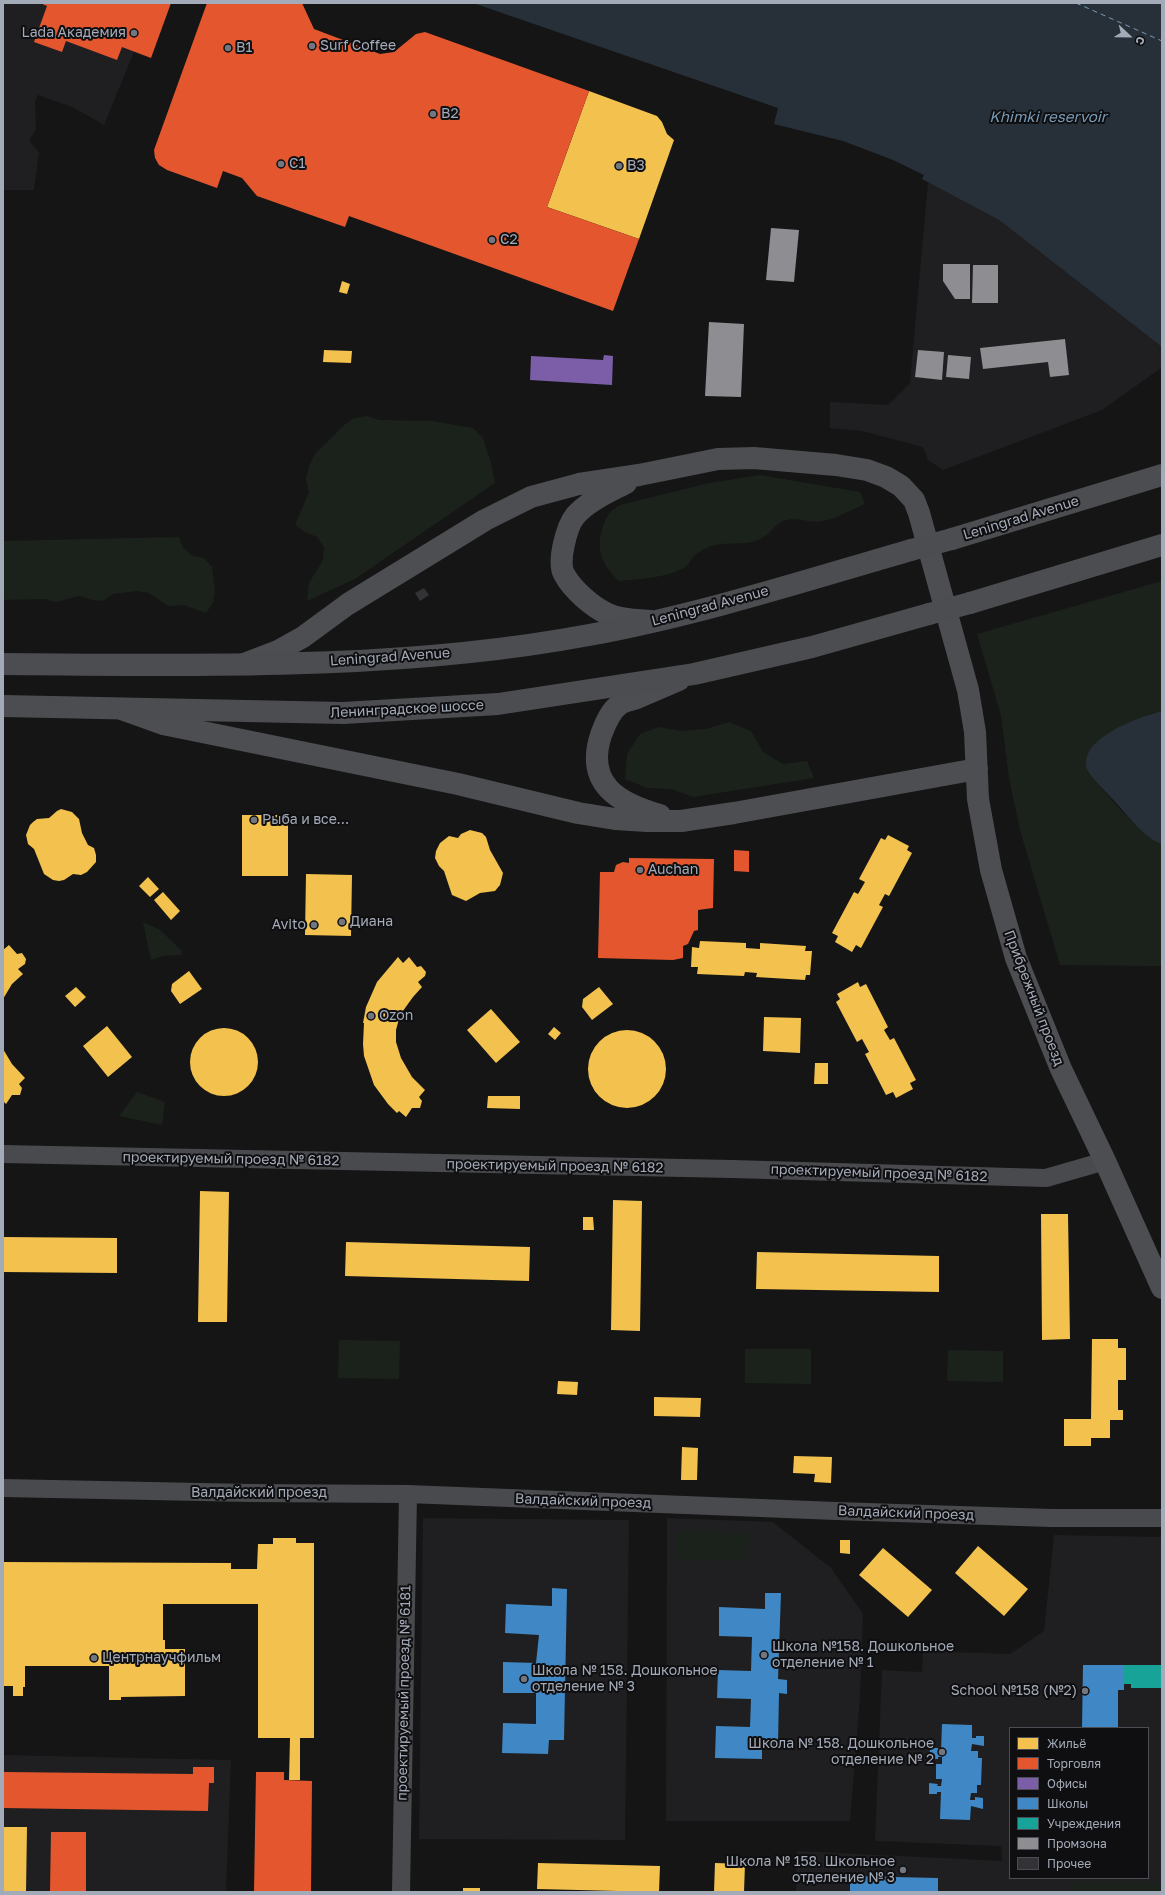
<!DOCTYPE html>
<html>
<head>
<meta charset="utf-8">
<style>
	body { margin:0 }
	#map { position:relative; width:1165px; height:1895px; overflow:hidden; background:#151515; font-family:"Golos Text",sans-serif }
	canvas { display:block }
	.frame { position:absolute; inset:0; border:4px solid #a4abb8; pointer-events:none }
	.legend { position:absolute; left:1009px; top:1727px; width:140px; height:152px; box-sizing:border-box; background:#0f0f11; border:1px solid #4b4d54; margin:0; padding:5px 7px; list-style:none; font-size:12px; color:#a4abb8 }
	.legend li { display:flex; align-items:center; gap:8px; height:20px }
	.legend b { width:20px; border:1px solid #4b4d54 }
	.north { position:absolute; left:1109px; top:16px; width:40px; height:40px; -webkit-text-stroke:3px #0f0f11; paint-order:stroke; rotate:112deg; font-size:11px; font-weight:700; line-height:16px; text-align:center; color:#a4abb8 }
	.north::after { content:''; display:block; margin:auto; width:14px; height:18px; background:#a4abb8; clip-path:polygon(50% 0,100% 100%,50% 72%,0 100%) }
</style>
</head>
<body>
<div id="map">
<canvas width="1165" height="1895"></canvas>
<div class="frame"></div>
<ul class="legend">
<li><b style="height:11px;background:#f2c14e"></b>Жильё</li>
<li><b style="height:11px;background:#e4572e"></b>Торговля</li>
<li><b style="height:11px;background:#7b5ea7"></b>Офисы</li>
<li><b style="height:11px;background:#3f88c5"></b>Школы</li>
<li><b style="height:11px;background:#17a398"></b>Учреждения</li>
<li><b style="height:11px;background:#8d8d92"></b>Промзона</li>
<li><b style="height:11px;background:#333335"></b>Прочее</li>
</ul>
<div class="north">С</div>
</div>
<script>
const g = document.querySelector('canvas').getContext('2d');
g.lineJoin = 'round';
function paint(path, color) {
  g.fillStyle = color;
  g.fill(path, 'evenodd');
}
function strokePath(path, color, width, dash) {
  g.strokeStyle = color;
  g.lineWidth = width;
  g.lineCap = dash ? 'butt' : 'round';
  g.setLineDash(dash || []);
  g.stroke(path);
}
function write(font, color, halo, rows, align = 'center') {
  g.font = font + ' "Golos Text",sans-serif';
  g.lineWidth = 4;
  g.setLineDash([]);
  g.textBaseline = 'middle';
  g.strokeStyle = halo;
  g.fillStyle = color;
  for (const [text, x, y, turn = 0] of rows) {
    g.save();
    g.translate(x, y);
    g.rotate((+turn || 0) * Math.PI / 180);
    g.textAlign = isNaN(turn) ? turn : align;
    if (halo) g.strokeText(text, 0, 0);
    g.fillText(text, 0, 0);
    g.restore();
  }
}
const built = new Path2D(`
	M 3,3 L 171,3 L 151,58 L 134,52 L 104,125 L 72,107 L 38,95 L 35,101 L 36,129 L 29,141 L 39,152 L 34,190 L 3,190 Z
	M 928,182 L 999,220 L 1162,347 L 1161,368 L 1102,410 L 943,470 L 928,460 L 923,447 L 862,431 L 830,428 L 830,402 L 888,405 L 910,383 Z
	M 423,1518 L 629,1520 L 625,1840 L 419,1839 Z
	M 667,1518 L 773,1522 L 831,1568 L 863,1614 L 860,1696 L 850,1821 L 666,1821 Z
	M 1054,1535 L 1162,1537 L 1162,1892 L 796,1892 L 797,1851 L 1002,1861 L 1001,1846 L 875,1841 L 882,1670 L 922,1672 L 923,1651 L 1010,1654 L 1044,1631 ZM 1010,1728 L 1148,1728 L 1148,1878 L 1010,1878 Z
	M 3,1755 L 231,1760 L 226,1892 L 3,1892 Z`);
const green = new Path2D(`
	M 367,416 L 379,420 L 432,421 L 473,428 L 483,438 L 491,463 L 495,483 L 355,579 L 307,601 L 309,583 L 323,560 L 324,547 L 317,537 L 305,532 L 295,525 L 309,492 L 306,479 L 309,466 L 315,454 L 343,426 L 354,418 Z
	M 760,475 L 860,492 L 865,504 C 851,510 837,518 823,521 C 810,524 796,516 783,521 C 775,524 770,534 762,538 C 747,547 731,541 715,545 C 707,547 700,551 694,556 C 690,560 689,566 684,568 C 666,578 639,579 619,581 C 602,565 595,549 603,526 C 608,514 609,512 620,505 L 709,483 Z
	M 179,537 L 183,548 L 193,556 L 204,558 L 212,567 L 215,591 L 213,603 L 206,613 L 184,605 L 168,606 L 149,593 L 137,591 L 113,594 L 103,601 L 92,600 L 79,596 L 56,602 L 45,599 L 3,600 L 3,541 Z
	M 1162,581 L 1162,711 L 1150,714 L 1087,771 C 1103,789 1141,838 1162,844 L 1162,966 L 1060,965 L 1020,830 L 1009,778 L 1001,715 L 977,634 Z
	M 729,722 L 751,731 L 763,752 L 783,764 L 807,761 L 814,778 L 693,797 L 671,789 L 647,788 L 625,779 L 627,754 L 640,734 L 659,727 L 681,731 L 706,729 Z
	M 143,922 L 160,930 L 182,951 L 181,955 L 163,956 L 151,960 Z
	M 137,1092 L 165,1102 L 162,1125 L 119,1116 Z
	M 339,1340 L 400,1341 L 399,1379 L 338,1378 Z
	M 745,1349 L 811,1349 L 811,1384 L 745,1383 Z
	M 948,1350 L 1003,1351 L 1003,1382 L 947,1381 Z
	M 676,1531 L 749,1533 L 748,1561 L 675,1559 Z
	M 1162,1883 L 1162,1892 L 1070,1892 L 1070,1884 Z`);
const water = new Path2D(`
	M 473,3 L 1162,3 L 1162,347 L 999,220 L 922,179 L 924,175 L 893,160 L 843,141 L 774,124 L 778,108 Z
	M 1162,711 L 1162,844 C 1147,840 1129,818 1119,806 C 1113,799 1089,776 1087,769 C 1078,738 1140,717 1162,711 Z`);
const homes = new Path2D(`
	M 213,3 L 268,3 L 261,77 L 247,79 L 221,76 L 207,71 L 188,57 Z
	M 444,45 L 454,47 L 462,52 L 470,65 L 472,81 L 468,151 L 450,153 L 421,149 L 408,144 L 388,131 L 422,56 L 434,47 Z
	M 589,91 L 657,116 L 662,122 L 667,134 L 674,140 L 639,239 L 547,207 Z
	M 224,120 L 236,124 L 238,129 L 342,165 L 346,163 L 360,168 L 362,173 L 355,193 L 362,199 L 357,210 L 352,210 L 204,157 L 202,152 L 206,143 L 213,143 L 220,123 Z
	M 435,195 L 447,200 L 448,205 L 553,241 L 557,239 L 571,244 L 573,249 L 565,269 L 573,274 L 568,286 L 563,286 L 415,233 L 413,228 L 417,219 L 424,218 L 431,199 Z
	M 342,281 L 350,284 L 347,294 L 339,292 Z
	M 324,350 L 352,351 L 351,363 L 323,362 Z
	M 61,809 L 72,812 L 79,819 L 82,833 L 88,845 L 94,848 L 96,855 L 96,862 L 87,872 L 81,875 L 73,874 L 64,880 L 59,881 L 53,880 L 44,874 L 34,849 L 28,844 L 26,835 L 30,825 L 33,822 L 37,819 L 49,818 L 57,811 Z
	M 242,815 L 288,815 L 288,876 L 242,876 Z
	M 470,830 L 482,833 L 486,837 L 490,850 L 503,873 L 500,885 L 495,891 L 480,893 L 466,901 L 452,895 L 444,871 L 439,866 L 435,858 L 436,851 L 440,843 L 449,836 L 458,838 L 461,834 Z
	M 888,835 L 909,846 L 907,850 L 912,853 L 889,896 L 885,894 L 879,905 L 883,907 L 861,948 L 856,945 L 852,952 L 835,942 L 838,936 L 832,933 L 854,892 L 858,894 L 865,882 L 859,879 L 881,838 L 885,840 Z
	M 306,874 L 352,875 L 351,936 L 305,935 Z
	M 148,877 L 159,889 L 150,897 L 139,886 Z
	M 163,892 L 180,911 L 171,920 L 154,900 Z
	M 700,941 L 746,943 L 746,948 L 760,949 L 760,943 L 806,946 L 805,951 L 812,951 L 810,975 L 806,975 L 805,980 L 756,977 L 757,973 L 745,972 L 744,976 L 697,974 L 698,967 L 691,967 L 692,947 L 699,948 Z
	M 9,945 L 17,954 L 22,953 L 26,959 L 25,964 L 18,969 L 23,974 L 12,984 L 3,999 L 3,950 Z
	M 398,957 L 403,963 L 409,957 L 417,967 L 421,966 L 426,972 L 425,976 L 418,982 L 422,987 L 413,997 L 400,1015 L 396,1030 L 396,1042 L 401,1058 L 412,1077 L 425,1090 L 419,1097 L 422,1101 L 420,1108 L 412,1108 L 406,1117 L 399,1111 L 397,1113 L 388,1104 L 374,1085 L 364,1056 L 363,1044 L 364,1023 L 363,1023 L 366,1007 L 377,982 Z
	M 189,971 L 202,989 L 180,1004 L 171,991 L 172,984 Z
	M 858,982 L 860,987 L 866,984 L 888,1027 L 884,1030 L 890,1040 L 894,1038 L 916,1080 L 910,1083 L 913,1089 L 896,1098 L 893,1092 L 886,1095 L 865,1054 L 869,1052 L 862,1039 L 857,1042 L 836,1002 L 840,999 L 837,994 Z
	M 76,987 L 86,997 L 75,1007 L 65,996 Z
	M 599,987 L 613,1004 L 592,1020 L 582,1007 L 583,999 Z
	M 491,1009 L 520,1042 L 496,1063 L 467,1030 Z
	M 764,1017 L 801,1018 L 800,1053 L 763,1051 Z
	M 107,1026 L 132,1057 L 108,1077 L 83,1046 Z
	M 554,1027 L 561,1033 L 555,1040 L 548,1034 Z
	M190 1062a34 34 0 1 1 68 0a34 34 0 1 1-68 0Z
	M588 1069a39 39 0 1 1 78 0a39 39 0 1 1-78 0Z
	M 3,1049 L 12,1064 L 25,1078 L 19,1084 L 22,1088 L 20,1095 L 12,1095 L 6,1104 L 3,1101 Z
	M 815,1063 L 828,1063 L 828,1084 L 814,1084 Z
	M 488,1096 L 520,1096 L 520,1109 L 487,1108 Z
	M 200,1191 L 229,1192 L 227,1322 L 198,1322 Z
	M 613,1200 L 642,1201 L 640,1331 L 611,1330 Z
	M 1041,1214 L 1068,1214 L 1070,1339 L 1042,1340 Z
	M 583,1217 L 593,1217 L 594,1230 L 583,1230 Z
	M 3,1237 L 117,1238 L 117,1273 L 3,1272 Z
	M 346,1242 L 530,1247 L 529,1281 L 345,1276 Z
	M 757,1252 L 939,1256 L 939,1292 L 756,1289 Z
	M 1092,1339 L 1118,1339 L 1118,1348 L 1126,1348 L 1126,1380 L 1118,1380 L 1118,1410 L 1123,1410 L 1123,1420 L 1110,1420 L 1110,1438 L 1091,1438 L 1091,1446 L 1064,1446 L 1064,1419 L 1091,1419 Z
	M 558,1381 L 578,1382 L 577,1395 L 557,1394 Z
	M 654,1397 L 701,1398 L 700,1417 L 654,1416 Z
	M 682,1447 L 698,1448 L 697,1480 L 681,1480 Z
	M 794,1456 L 832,1457 L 831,1483 L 814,1482 L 815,1474 L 793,1473 Z
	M 273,1538 L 296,1538 L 296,1543 L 314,1543 L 314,1738 L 300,1738 L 300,1780 L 289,1780 L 290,1738 L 258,1738 L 258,1604 L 163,1604 L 163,1640 L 165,1640 L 165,1649 L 185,1649 L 185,1696 L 121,1697 L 121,1700 L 109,1700 L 109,1666 L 25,1666 L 25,1687 L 23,1687 L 23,1696 L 13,1696 L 13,1686 L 3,1686 L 3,1562 L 231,1563 L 231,1569 L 257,1569 L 258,1544 L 273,1544 Z
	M 840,1540 L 850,1540 L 850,1554 L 840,1553 Z
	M 978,1546 L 1028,1589 L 1004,1616 L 955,1573 Z
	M 883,1548 L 932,1590 L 908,1617 L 859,1575 Z
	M 3,1827 L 27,1827 L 26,1892 L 3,1892 Z
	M 538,1863 L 660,1866 L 659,1892 L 537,1889 Z
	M 715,1863 L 745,1864 L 744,1892 L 714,1892 Z
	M 463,1888 L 480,1888 L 480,1892 L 463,1892 Z`);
const shops = new Path2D(`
	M 40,3 L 171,3 L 151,58 L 122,47 L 117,60 L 66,41 L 62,52 L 34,42 L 47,6 Z
	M 207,3 L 302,3 L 314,29 L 380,54 L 394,52 L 416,34 L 425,32 L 589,91 L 547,207 L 639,239 L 613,311 L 349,216 L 345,227 L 257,196 L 242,178 L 223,171 L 217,188 L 167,170 L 159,165 L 155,158 L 154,150 Z
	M 734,850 L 749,851 L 749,872 L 734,871 Z
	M 629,858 L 714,859 L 713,908 L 698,910 L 698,930 L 694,931 L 688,944 L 683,946 L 683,958 L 673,960 L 598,958 L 600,872 L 614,872 L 616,865 L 623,862 L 629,863 Z
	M 193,1767 L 214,1767 L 214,1783 L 209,1783 L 208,1811 L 3,1808 L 3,1772 L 193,1774 Z
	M 256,1772 L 284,1772 L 284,1780 L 312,1781 L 311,1892 L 254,1892 Z
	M 51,1832 L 86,1832 L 86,1892 L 50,1892 Z`);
const offices = new Path2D(`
	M 604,355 L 613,356 L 612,385 L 530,380 L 531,356 L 603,360 Z`);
const schools = new Path2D(`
	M 552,1588 L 567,1589 L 564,1740 L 549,1740 L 548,1754 L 502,1753 L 503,1723 L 536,1724 L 536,1693 L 503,1693 L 503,1662 L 536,1663 L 539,1635 L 505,1633 L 506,1604 L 552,1606 Z
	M 765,1593 L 781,1593 L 778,1679 L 787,1680 L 787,1694 L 779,1693 L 778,1745 L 762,1745 L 762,1759 L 715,1758 L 716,1726 L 750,1727 L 751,1699 L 717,1698 L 718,1670 L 751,1671 L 752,1637 L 719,1636 L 719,1607 L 765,1609 Z
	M 1083,1665 L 1124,1665 L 1124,1690 L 1118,1690 L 1118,1728 L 1082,1728 Z
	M 942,1724 L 972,1725 L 972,1738 L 976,1738 L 976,1736 L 984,1736 L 984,1746 L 972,1744 L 971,1751 L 978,1751 L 978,1758 L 982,1758 L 981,1785 L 977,1785 L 977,1793 L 971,1793 L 970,1800 L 975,1800 L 975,1797 L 983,1798 L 983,1809 L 971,1806 L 970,1820 L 940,1819 L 941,1792 L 937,1792 L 937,1794 L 929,1794 L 929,1783 L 938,1784 L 937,1786 L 941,1786 L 942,1779 L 936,1779 L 936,1764 L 942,1764 L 942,1757 L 938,1757 L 938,1759 L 929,1759 L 930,1748 L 938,1748 L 938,1751 L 941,1751 Z
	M 850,1876 L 938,1878 L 938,1892 L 850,1892 Z`);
const public = new Path2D(`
	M 1124,1665 L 1162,1665 L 1162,1688 L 1131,1688 L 1131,1684 L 1124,1684 Z`);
const industry = new Path2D(`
	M 771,228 L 799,230 L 794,282 L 766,280 Z
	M 943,264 L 970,264 L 970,299 L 955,299 L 943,281 Z
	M 973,265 L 998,265 L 998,303 L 972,303 Z
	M 709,322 L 744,324 L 741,397 L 705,396 Z
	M 1065,339 L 1069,375 L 1050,377 L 1048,362 L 983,369 L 980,348 Z
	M 918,350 L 944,352 L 942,380 L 915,377 Z
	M 948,355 L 971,357 L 969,379 L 946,377 Z`);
const ferry = new Path2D(`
	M 1076,3 L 1162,41`);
const building = new Path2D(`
	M 424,588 L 429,595 L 420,601 L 415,593 Z`);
const street = new Path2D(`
	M 3,1154 L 732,1169 L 1046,1178 L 1105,1161
	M 3,1488 L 250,1493 L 408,1494 L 836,1511 L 1051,1518 L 1162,1518
	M 401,1892 L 408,1494`);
const secondary = new Path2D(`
	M 626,483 C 609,492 588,501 575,516 C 567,526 557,562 564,574 C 572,589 592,607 608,614 C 621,620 637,620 650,621
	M 244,664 L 278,651 L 303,637 L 348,604 L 485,520 L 531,497 L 579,484 L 639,475 L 718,459 L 754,458 L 836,465 L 867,470 L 886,477 L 901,486 L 914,500 L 919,513 L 968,690 L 975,732 L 978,799 L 991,870 L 1016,958 L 1061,1069 L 1105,1161 L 1162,1288
	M 124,710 L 163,724 L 458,784 L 578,813 L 615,819 L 647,821 L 681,821 L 734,813 L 977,769
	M 660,815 C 618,803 585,784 601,735 C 605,724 610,711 620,704 C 625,701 632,700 637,698 C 651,692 665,686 679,680`);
const primary = new Path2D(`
	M 952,539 L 1162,475
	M 970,603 L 1162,545
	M 3,664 C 197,665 397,671 589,635 C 698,615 804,581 911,550
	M 3,706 L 343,713 L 498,704 L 694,674 L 812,647 L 929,614`);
const primaryBridge = new Path2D(`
	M 911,550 L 952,539
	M 929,614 L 970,603`);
const markers = [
	[134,33,4,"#72767f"],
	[312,46,4,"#72767f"],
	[228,48,4,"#72767f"],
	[433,114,4,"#72767f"],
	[281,164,4,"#72767f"],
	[619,166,4,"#72767f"],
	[492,240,4,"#72767f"],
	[254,820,4,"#72767f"],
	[640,870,4,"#72767f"],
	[342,922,4,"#72767f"],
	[314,925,4,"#72767f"],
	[371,1016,4,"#72767f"],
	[764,1655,4,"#72767f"],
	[94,1658,4,"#72767f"],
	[524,1679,4,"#72767f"],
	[1085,1691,4,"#72767f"],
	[942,1752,4,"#72767f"],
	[903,1870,4,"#72767f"]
];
const poiNames = [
	["Lada Академия",126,33,"right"],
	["Surf Coffee",320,46],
	["B1",236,48],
	["B2",441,114],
	["C1",289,164],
	["B3",627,166],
	["C2",500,240],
	["Рыба и все...",262,820],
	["Auchan",648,870],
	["Диана",350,922],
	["Avito",306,925,"right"],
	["Ozon",379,1016],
	["Школа №158. Дошкольное",772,1647],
	["отделение № 1",772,1663],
	["Центрнаучфильм",102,1658],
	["Школа № 158. Дошкольное",532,1671],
	["отделение № 3",532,1687],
	["School №158 (№2)",1077,1691,"right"],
	["Школа № 158. Дошкольное",934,1744,"right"],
	["отделение № 2",934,1760,"right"],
	["Школа № 158. Школьное",895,1862,"right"],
	["отделение № 3",895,1878,"right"]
];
const streetNames = [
	["Leningrad Avenue",1021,518,-17],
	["Leningrad Avenue",710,606,-15],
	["Leningrad Avenue",390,657,-4],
	["Ленинградское шоссе",407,709,-3],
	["Прибрежный проезд",1034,998,69],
	["проектируемый проезд № 6182",231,1159,1],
	["проектируемый проезд № 6182",555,1166,1],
	["проектируемый проезд № 6182",879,1173,2],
	["Валдайский проезд",259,1493],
	["Валдайский проезд",583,1501,2],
	["Валдайский проезд",906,1513,2],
	["проектируемый проезд № 6181",404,1693,-89]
];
const waterNames = [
	["Khimki reservoir",1048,117]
];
paint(built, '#1f1f21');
paint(green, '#1b221c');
paint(water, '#273038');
paint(homes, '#f2c14e');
paint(shops, '#e4572e');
paint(offices, '#7b5ea7');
paint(schools, '#3f88c5');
paint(public, '#17a398');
paint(industry, '#8d8d92');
strokePath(ferry, '#789ab6', 1, [5, 4]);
paint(building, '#333335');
strokePath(street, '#494a4e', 18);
strokePath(secondary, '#4d4e52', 22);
strokePath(primary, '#4c4d50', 22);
strokePath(primaryBridge, '#4c4d50', 22);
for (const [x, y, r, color] of markers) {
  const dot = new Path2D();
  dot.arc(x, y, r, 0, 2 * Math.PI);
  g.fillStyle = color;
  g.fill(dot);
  strokePath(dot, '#0f0f11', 1.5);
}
write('14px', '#a4abb8', '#0f0f11', poiNames, 'left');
write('14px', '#a4abb8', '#0f0f11', streetNames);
write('italic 15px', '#789ab6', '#0f0f11', waterNames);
</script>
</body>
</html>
